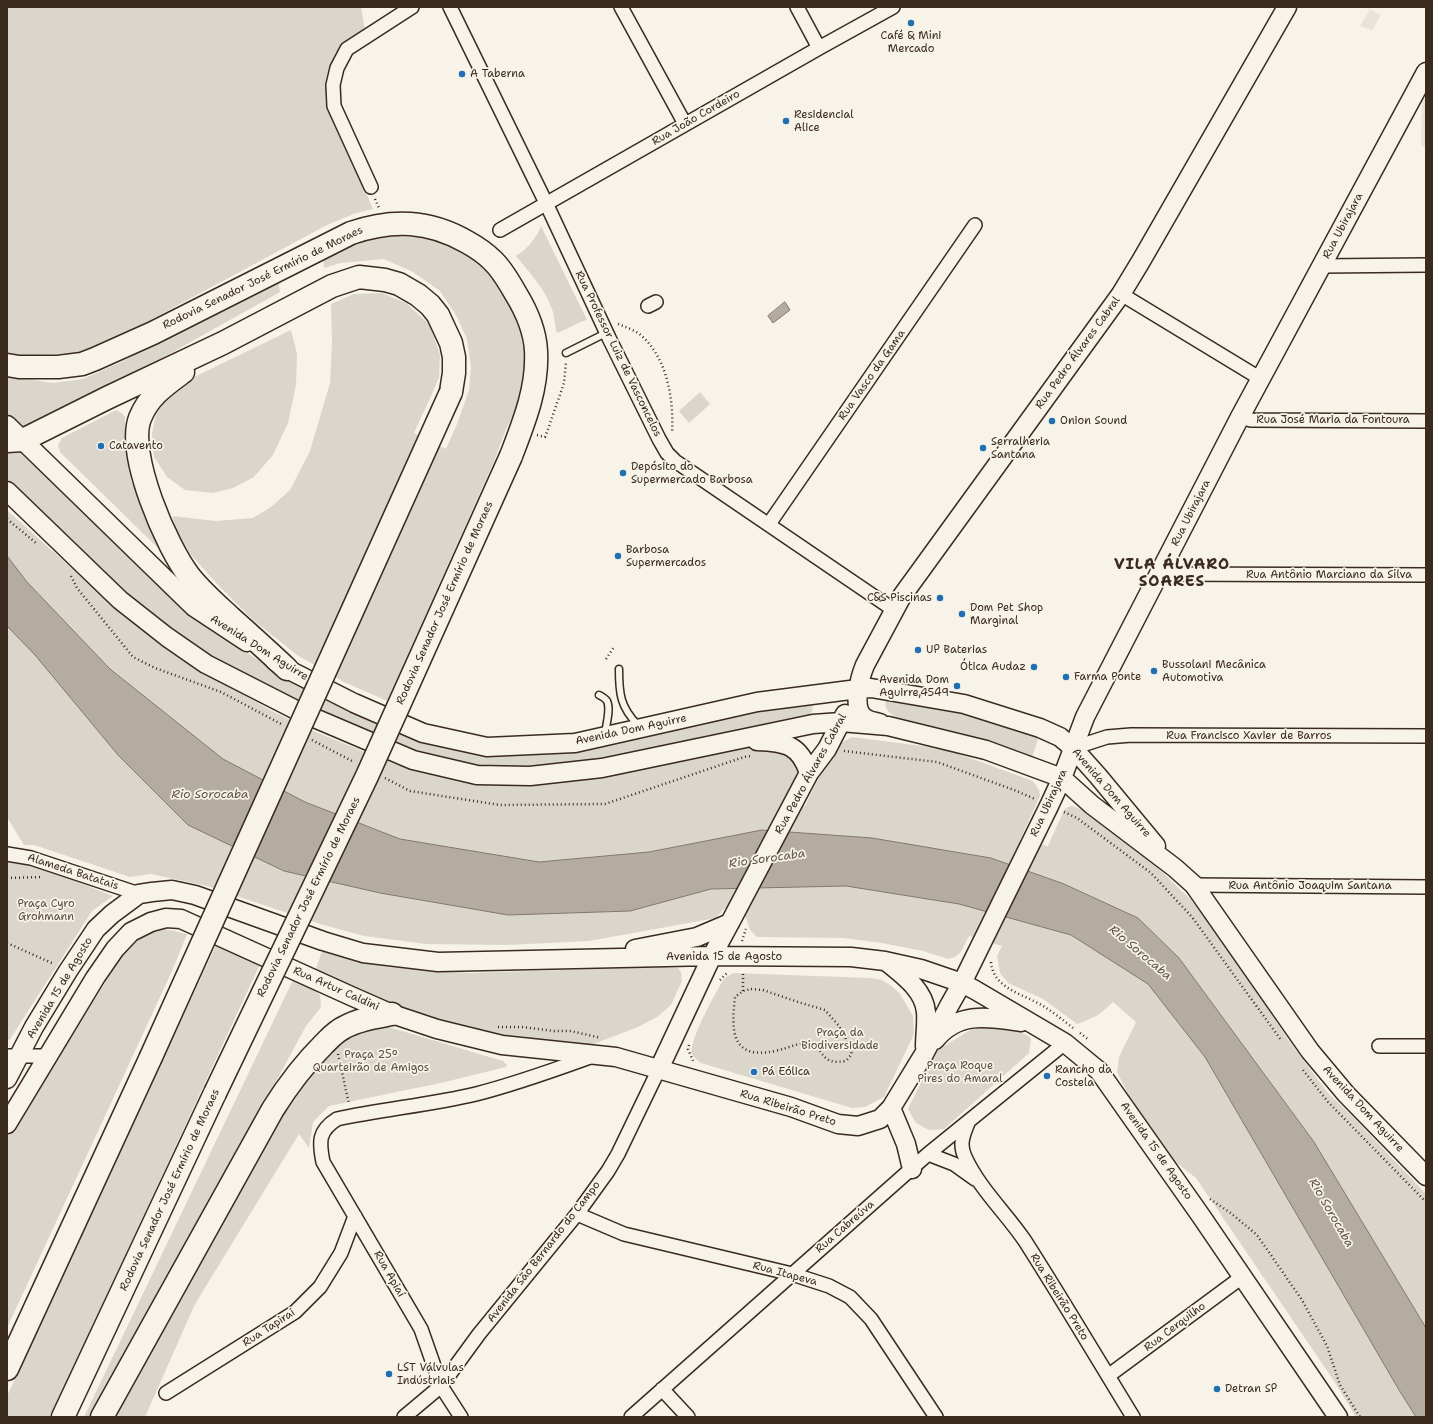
<!DOCTYPE html>
<html>
<head>
<meta charset="utf-8">
<style>
	body { margin:0 }
	#map { position:relative; width:1433px; height:1424px; overflow:hidden; background:#f7f3e8; font-family:"Shantell Sans",sans-serif }
	canvas { display:block }
	.frame { position:absolute; inset:0; border:8px solid #3b2a1e; pointer-events:none }
</style>
</head>
<body>
<div id="map">
<canvas width="1433" height="1424"></canvas>
<div class="frame"></div>
</div>
<script>
const g = document.querySelector('canvas').getContext('2d');
g.lineJoin = 'round';
function paint(path, color) {
  g.fillStyle = color;
  g.fill(path, 'evenodd');
}
function strokePath(path, color, width, dash) {
  g.strokeStyle = color;
  g.lineWidth = width;
  g.lineCap = dash ? 'butt' : 'round';
  g.setLineDash(dash || []);
  g.stroke(path);
}
function write(font, color, halo, rows, align = 'center') {
  g.font = font + ' "Shantell Sans",sans-serif';
  g.lineWidth = 3.5;
  g.setLineDash([]);
  g.textBaseline = 'middle';
  g.strokeStyle = halo;
  g.fillStyle = color;
  for (const [text, x, y, turn = 0] of rows) {
    g.save();
    g.translate(x, y);
    g.rotate((+turn || 0) * Math.PI / 180);
    g.textAlign = isNaN(turn) ? turn : align;
    if (halo) g.strokeText(text, 0, 0);
    g.fillText(text, 0, 0);
    g.restore();
  }
}
const built = new Path2D(`
	M 1370,9 L 1381,15 L 1372,30 L 1360,26 Z
	M 1422,98 L 1426,98 L 1426,146 L 1421,146 Z`);
const green = new Path2D(`
	M 7,7 L 361,7 L 365,30 L 342,47 L 329,67 L 325,84 L 329,108 L 373,209 L 356,213 L 327,225 L 102,346 L 86,352 L 40,355 L 34,357 L 7,354 Z
	M 541,226 L 587,320 C 577,322 563,332 557,333 L 556,330 C 555,324 554,317 553,312 C 546,290 530,273 516,256 C 527,249 536,239 541,226 Z
	M 396,236 L 432,239 L 461,250 L 490,273 L 509,300 L 521,333 L 525,364 L 522,397 L 506,429 L 495,459 L 387,701 L 344,682 L 297,655 L 253,620 L 220,587 L 191,555 L 177,531 L 172,516 L 216,521 L 253,518 L 271,507 L 290,490 L 310,451 L 330,383 L 332,342 L 331,304 L 354,294 L 382,293 L 406,303 L 430,325 L 440,355 L 439,377 L 432,394 L 414,433 L 446,449 L 457,424 L 469,390 L 471,367 L 467,339 L 456,315 L 440,291 L 413,272 L 384,259 L 340,263 L 324,268 L 323,254 L 359,241 Z
	M 278,280 L 280,292 L 94,396 L 25,427 L 19,425 L 7,413 L 7,376 L 53,383 L 83,379 L 121,362 Z
	M 291,330 L 297,354 L 296,385 L 288,423 L 273,455 L 254,477 L 233,488 L 213,493 L 185,490 L 167,477 L 154,457 L 152,433 L 156,415 L 166,399 L 188,380 Z
	M 700,392 L 710,404 L 689,423 L 679,411 Z
	M 116,410 L 122,413 L 125,417 L 125,448 L 131,481 L 147,518 L 164,551 L 160,550 L 60,452 L 58,445 L 62,438 Z
	M 23,449 L 205,624 L 255,658 L 303,683 L 481,750 L 748,711 L 813,704 L 812,712 L 810,715 L 672,746 L 594,761 L 528,768 L 483,767 L 409,748 L 298,701 L 208,656 L 180,636 L 133,599 L 72,544 L 7,480 L 7,451 Z
	M 7,510 L 111,604 L 160,644 L 214,678 L 272,711 L 306,728 L 397,765 L 431,774 L 477,783 L 754,746 L 777,748 L 797,761 L 797,777 L 780,809 L 805,806 L 826,763 L 837,745 L 852,737 L 945,749 L 1033,781 L 1039,790 L 1040,796 L 1020,840 L 1048,846 L 1064,810 L 1068,807 L 1072,806 L 1088,812 L 1161,871 L 1191,900 L 1237,962 L 1289,1041 L 1328,1093 L 1353,1117 L 1426,1194 L 1426,1417 L 1356,1417 L 1334,1381 L 1196,1178 L 1168,1156 L 1130,1098 L 1117,1072 L 1119,1057 L 1136,1022 L 1113,1002 C 1100,1015 1094,1018 1077,1024 L 1043,999 L 1008,983 L 1000,973 L 997,956 L 1002,946 L 969,936 L 961,952 L 955,957 L 948,959 L 923,951 L 882,943 L 843,938 L 757,937 L 750,930 L 745,915 L 747,909 L 724,909 L 716,918 L 589,941 L 507,945 L 426,944 L 364,936 L 320,924 L 207,886 L 151,874 L 130,877 L 34,845 L 24,845 L 7,817 Z
	M 888,696 L 955,708 L 1040,734 L 1032,757 L 973,737 L 901,719 C 890,715 881,708 888,696 Z
	M 7,859 L 38,866 L 113,896 L 92,911 L 9,1041 L 7,1037 Z
	M 165,929 L 187,934 L 172,971 L 7,1328 L 7,1137 L 25,1114 L 50,1071 L 123,954 L 145,934 Z
	M 218,941 L 261,962 L 50,1417 L 7,1417 L 7,1396 Z
	M 322,951 L 387,967 L 469,973 L 627,968 L 664,967 L 678,968 L 681,972 L 682,981 L 671,1005 L 657,1017 L 638,1027 L 591,1045 L 529,1040 L 484,1035 L 413,1012 L 316,969 Z
	M 734,973 L 870,978 L 882,980 L 893,987 L 900,994 L 913,1016 L 914,1034 L 884,1097 L 865,1107 L 852,1108 L 701,1063 C 698,1061 694,1057 692,1054 C 688,1041 716,993 723,980 L 728,976 Z
	M 293,980 L 309,986 L 320,995 L 321,1007 L 306,1026 L 94,1417 L 84,1417 Z
	M 996,1024 L 1016,1029 L 1031,1038 L 1029,1053 L 944,1129 L 929,1130 L 916,1123 L 908,1109 L 936,1051 L 972,1029 Z
	M 382,1025 L 503,1061 L 507,1065 L 506,1067 L 445,1082 L 329,1106 L 313,1122 L 309,1148 L 299,1134 L 195,1304 L 145,1417 L 113,1417 L 274,1118 L 307,1074 L 348,1033 Z`);
const water = new Path2D(`
	M 785,302 L 790,310 L 773,323 L 768,316 Z
	M 7,556 L 27,582 L 110,669 L 223,759 L 305,802 L 400,839 L 539,862 L 649,852 L 762,830 L 872,838 L 991,858 L 1064,884 L 1138,918 L 1179,958 L 1314,1142 L 1426,1328 L 1426,1417 L 1416,1417 L 1399,1390 L 1205,1057 L 1148,984 L 1071,935 L 959,904 L 846,886 L 711,889 L 630,911 L 508,915 L 380,893 L 284,871 L 188,825 L 118,755 L 35,655 L 7,626 Z`);
const path = new Path2D(`
	M 375,199 L 379,208 L 380,208
	M 618,324 C 625,327 632,329 638,333 C 667,355 674,399 672,433
	M 537,435 L 545,437 L 547,432 L 564,383 L 566,362
	M 7,519 L 36,543
	M 71,576 L 77,588 L 133,657 L 155,668 L 221,692 L 283,725
	M 606,659 L 614,647
	M 312,740 L 354,762
	M 844,751 L 937,762 L 1014,790 L 1035,799
	M 385,778 L 410,791 L 500,805 L 605,804 L 744,757 L 751,756
	M 1064,812 L 1077,818 L 1151,873 L 1192,917 L 1281,1040
	M 7,878 L 42,877
	M 742,941 L 746,929
	M 7,943 L 54,964
	M 991,962 C 993,989 1024,994 1043,1006 C 1053,1012 1063,1020 1073,1028
	M 720,980 L 728,972
	M 751,989 L 763,990 L 798,1002 L 825,1010 L 839,1026 L 852,1050 L 851,1055 L 846,1061 C 825,1064 826,1058 814,1043 C 797,1042 790,1048 775,1051 C 731,1060 731,1031 735,997 L 743,991 Z
	M 743,991 L 743,971
	M 498,1027 L 522,1027 L 554,1031 L 571,1031 L 601,1038
	M 1080,1033 L 1089,1040
	M 689,1045 L 688,1049 L 694,1063
	M 338,1054 L 349,1104
	M 1303,1070 L 1328,1102 L 1426,1202
	M 1210,1199 L 1232,1214 L 1257,1235 L 1302,1300 L 1327,1346 L 1340,1385 L 1360,1417`);
const lane = new Path2D(`
	M 566,353 L 606,333
	M 619,669 C 619,693 620,707 638,725
	M 599,695 C 601,696 605,698 607,701 C 611,709 606,725 605,734`);
const street = new Path2D(`
	M 450,7 L 546,203 L 609,338 L 659,439 L 667,453 L 675,461 L 894,610
	M 621,7 L 685,124
	M 797,7 L 819,48
	M 371,187 L 334,106 L 333,85 L 337,68 L 347,49 L 412,7
	M 500,230 L 819,48 L 893,7
	M 1321,266 L 1426,265
	M 1121,294 L 1261,379
	M 648,306 L 656,302
	M 1240,417 L 1251,420 L 1426,421
	M 769,524 L 975,225
	M 1160,574 L 1426,575
	M 1073,748 L 1107,737 L 1131,735 L 1426,736
	M 7,854 L 31,858 L 139,894
	M 1194,885 L 1426,887
	M 1379,1046 L 1426,1046
	M 7,1056 L 49,1056
	M 968,1123 C 963,1135 959,1145 965,1157 C 979,1188 1006,1213 1025,1241 C 1062,1299 1097,1358 1133,1417
	M 928,1154 L 954,1164 L 975,1179
	M 577,1214 L 624,1234 L 792,1274 L 829,1286 L 850,1297 L 871,1319 L 936,1417
	M 1108,1376 L 1242,1277
	M 662,1389 L 688,1417
	M 166,1393 L 295,1312 L 320,1287 L 341,1253 L 355,1216
	M 404,1417 L 441,1386 L 479,1334 L 577,1214 L 608,1171 L 618,1154 L 659,1069
	M 461,1417 L 441,1386 L 421,1329 L 323,1162 C 319,1142 318,1131 337,1119 C 383,1109 430,1105 476,1094 C 516,1084 554,1070 593,1056
	M 631,1417 L 928,1154 L 1065,1043`);
const secondary = new Path2D(`
	M 7,425 L 194,607 L 247,642
	M 7,491 L 120,600 L 167,637 L 206,664 L 298,711 L 413,760 L 477,775 L 530,776 L 602,768 L 813,724 L 841,722 L 888,726 L 986,750 L 1062,778 L 1092,805 L 1175,868 L 1194,885 L 1310,1051 L 1346,1094 L 1426,1176
	M 275,661 L 287,669 L 354,703 L 423,733 L 487,747 L 575,743 L 757,702 L 858,689 L 871,688 L 964,704 L 1040,728 L 1060,737 L 1073,748 L 1098,776 L 1156,846
	M 880,723 C 875,722 869,721 865,718 C 851,709 860,677 865,665 L 902,596 L 1121,294 L 1141,261 L 1287,7
	M 757,741 C 786,742 800,745 809,773
	M 635,949 L 697,937 L 730,923
	M 887,962 C 903,975 924,990 926,1012 C 927,1023 925,1036 925,1047
	M 935,1040 C 958,1011 988,1017 1021,1022
	M 659,1069 L 712,956 L 733,917 L 809,773 L 827,749 L 845,714
	M 7,1079 L 34,1027 L 68,971 L 96,929 L 112,914 L 139,894 L 152,892 L 172,890 L 195,895 L 323,941 L 363,953 L 438,962 L 712,956 L 851,957 L 885,961 L 921,969 L 962,983 L 975,990 L 1065,1043 L 1099,1071 L 1201,1216 L 1338,1417
	M 891,1108 L 906,1144 L 912,1169
	M 7,1124 L 95,978 L 115,949 L 131,932 L 151,922 L 166,918 L 181,919 L 351,996 L 392,1014 L 437,1029 L 502,1045 L 616,1057 L 791,1107 L 838,1124 L 858,1126 L 880,1119 L 891,1108 L 924,1054 L 949,1006 L 962,983 L 1049,806 L 1062,778 L 1085,717 L 1240,417 L 1426,72`);
const highway = new Path2D(`
	M 7,365 L 19,367 L 58,367 L 82,364 L 95,359 L 153,333 L 351,233 C 392,219 429,220 467,242 C 476,247 485,253 492,260 C 502,269 509,282 516,294 C 527,312 535,330 536,351 C 538,388 524,422 511,456
	M 183,372 C 164,386 149,396 140,418 C 126,454 167,548 190,577 C 202,592 217,605 231,618 C 250,635 269,652 287,669
	M 7,441 L 23,440 L 107,398 L 223,343 L 332,286 L 359,277 L 385,280 L 399,284 L 418,295 L 430,305 L 438,315 L 451,343 L 454,357 L 454,373 L 451,392
	M 7,1369 L 150,1059
	M 63,1417 L 215,1093
	M 102,1417 L 273,1109 C 288,1085 304,1064 324,1044 C 330,1038 336,1031 345,1027 C 359,1019 376,1017 392,1014`);
const highwayBridge = new Path2D(`
	M 150,1059 L 451,392
	M 215,1093 L 367,776 L 511,456`);
const markers = [
	[911,23,4,"#1f6fb2"],
	[462,74,4,"#1f6fb2"],
	[786,121,4,"#1f6fb2"],
	[1052,421,4,"#1f6fb2"],
	[101,446,4,"#1f6fb2"],
	[983,448,4,"#1f6fb2"],
	[623,473,4,"#1f6fb2"],
	[618,556,4,"#1f6fb2"],
	[940,598,4,"#1f6fb2"],
	[962,614,4,"#1f6fb2"],
	[918,650,4,"#1f6fb2"],
	[1034,667,4,"#1f6fb2"],
	[1154,671,4,"#1f6fb2"],
	[1066,677,4,"#1f6fb2"],
	[957,686,4,"#1f6fb2"],
	[754,1072,4,"#1f6fb2"],
	[1047,1076,4,"#1f6fb2"],
	[389,1374,4,"#1f6fb2"],
	[1217,1389,4,"#1f6fb2"]
];
const poiNames = [
	["Café & Mini",911,36,"center"],
	["Mercado",911,49,"center"],
	["A Taberna",470,74],
	["Residencial",794,115],
	["Alice",794,128],
	["Onion Sound",1060,421],
	["Serralheria",991,442],
	["Santana",991,455],
	["Catavento",109,446],
	["Depósito do",631,467],
	["Supermercado Barbosa",631,480],
	["Barbosa",626,550],
	["Supermercados",626,563],
	["C&S Piscinas",932,598,"right"],
	["Dom Pet Shop",970,608],
	["Marginal",970,621],
	["UP Baterias",926,650],
	["Bussolani Mecânica",1162,665],
	["Automotiva",1162,678],
	["Ótica Audaz",1026,667,"right"],
	["Farma Ponte",1074,677],
	["Avenida Dom",949,680,"right"],
	["Aguirre,4549",949,693,"right"],
	["Rancho da",1055,1070],
	["Costela",1055,1083],
	["Pá Eólica",762,1072],
	["LST Válvulas",397,1368],
	["Indústriais",397,1381],
	["Detran SP",1225,1389]
];
const streetNames = [
	["Rua João Cordeiro",696,118,-30],
	["Rua Ubirajara",1343,226,-62],
	["Rodovia Senador José Ermírio de Moraes",263,278,-26],
	["Rua Pedro Álvares Cabral",1078,353,-54],
	["Rua Professor Luiz de Vasconcelos",618,354,64],
	["Rua Vasco da Gama",872,375,-55],
	["Rua José Maria da Fontoura",1333,420],
	["Rua Ubirajara",1191,513,-63],
	["Rua Antônio Marciano da Silva",1329,575],
	["Rodovia Senador José Ermírio de Moraes",445,603,-66],
	["Avenida Dom Aguirre",259,648,32],
	["Avenida Dom Aguirre",631,730,-12],
	["Rua Francisco Xavier de Barros",1249,736],
	["Rua Pedro Álvares Cabral",811,774,-61],
	["Avenida Dom Aguirre",1111,793,49],
	["Rua Ubirajara",1049,803,-65],
	["Alameda Batatais",73,872,18],
	["Rua Antônio Joaquim Santana",1310,886],
	["Rodovia Senador José Ermírio de Moraes",309,897,-64],
	["Avenida 15 de Agosto",724,957],
	["Avenida 15 de Agosto",60,988,-59],
	["Rua Artur Caldini",336,989,24],
	["Rua Ribeirão Preto",788,1108,17],
	["Avenida Dom Aguirre",1363,1109,47],
	["Avenida 15 de Agosto",1156,1151,55],
	["Rodovia Senador José Ermírio de Moraes",170,1190,-65],
	["Rua Cabreúva",845,1227,-41],
	["Avenida São Bernardo do Campo",544,1252,-52],
	["Rua Apiaí",389,1274,60],
	["Rua Itapeva",785,1274,15],
	["Rua Ribeirão Preto",1059,1297,58],
	["Rua Cerquilho",1175,1327,-37],
	["Rua Tapirai",269,1328,-33]
];
const parkNames = [
	["Praça Cyro",46,904],
	["Grohmann",46,917],
	["Praça da",840,1033],
	["Biodiversidade",840,1046],
	["Praça 25º",371,1055],
	["Quarteirão de Amigos",371,1068],
	["Praça Roque",960,1066],
	["Pires do Amaral",960,1079]
];
const waterNames = [
	["Rio Sorocaba",210,795],
	["Rio Sorocaba",767,859,-8],
	["Rio Sorocaba",1140,953,40],
	["Rio Sorocaba",1331,1213,60]
];
const districtNames = [
	["VILA ÁLVARO",1172,565],
	["SOARES",1172,582]
];
paint(built, '#e9e4d9');
paint(green, '#dbd6cb');
paint(water, '#b4aca0');
strokePath(water, '#84786c', 1);
strokePath(lane, '#3b2a1e', 9);
strokePath(street, '#3b2a1e', 16);
strokePath(secondary, '#3b2a1e', 21);
strokePath(highway, '#3b2a1e', 25);
strokePath(path, '#3b2a1e', 2.5, [1, 3]);
strokePath(lane, '#f7f3e8', 6);
strokePath(street, '#f7f3e8', 13);
strokePath(secondary, '#f7f3e8', 18);
strokePath(highway, '#f7f3e8', 22);
strokePath(highwayBridge, '#3b2a1e', 25, []);
strokePath(highwayBridge, '#f7f3e8', 22);
for (const [x, y, r, color] of markers) {
  const dot = new Path2D();
  dot.arc(x, y, r, 0, 2 * Math.PI);
  g.fillStyle = color;
  g.fill(dot);
  strokePath(dot, '#f7f3e8', 1.5);
}
write('11px', '#3b2a1e', '#f7f3e8', poiNames, 'left');
write('11px', '#3b2a1e', '#f7f3e8', streetNames);
write('11px', '#5b4c41', '#f7f3e8', parkNames);
write('italic 12px', '#5f5145', '#f7f3e8', waterNames);
g.letterSpacing = '1px';
write('bold 15px', '#3b2a1e', '#f7f3e8', districtNames);
g.letterSpacing = '0px';
</script>
</body>
</html>
